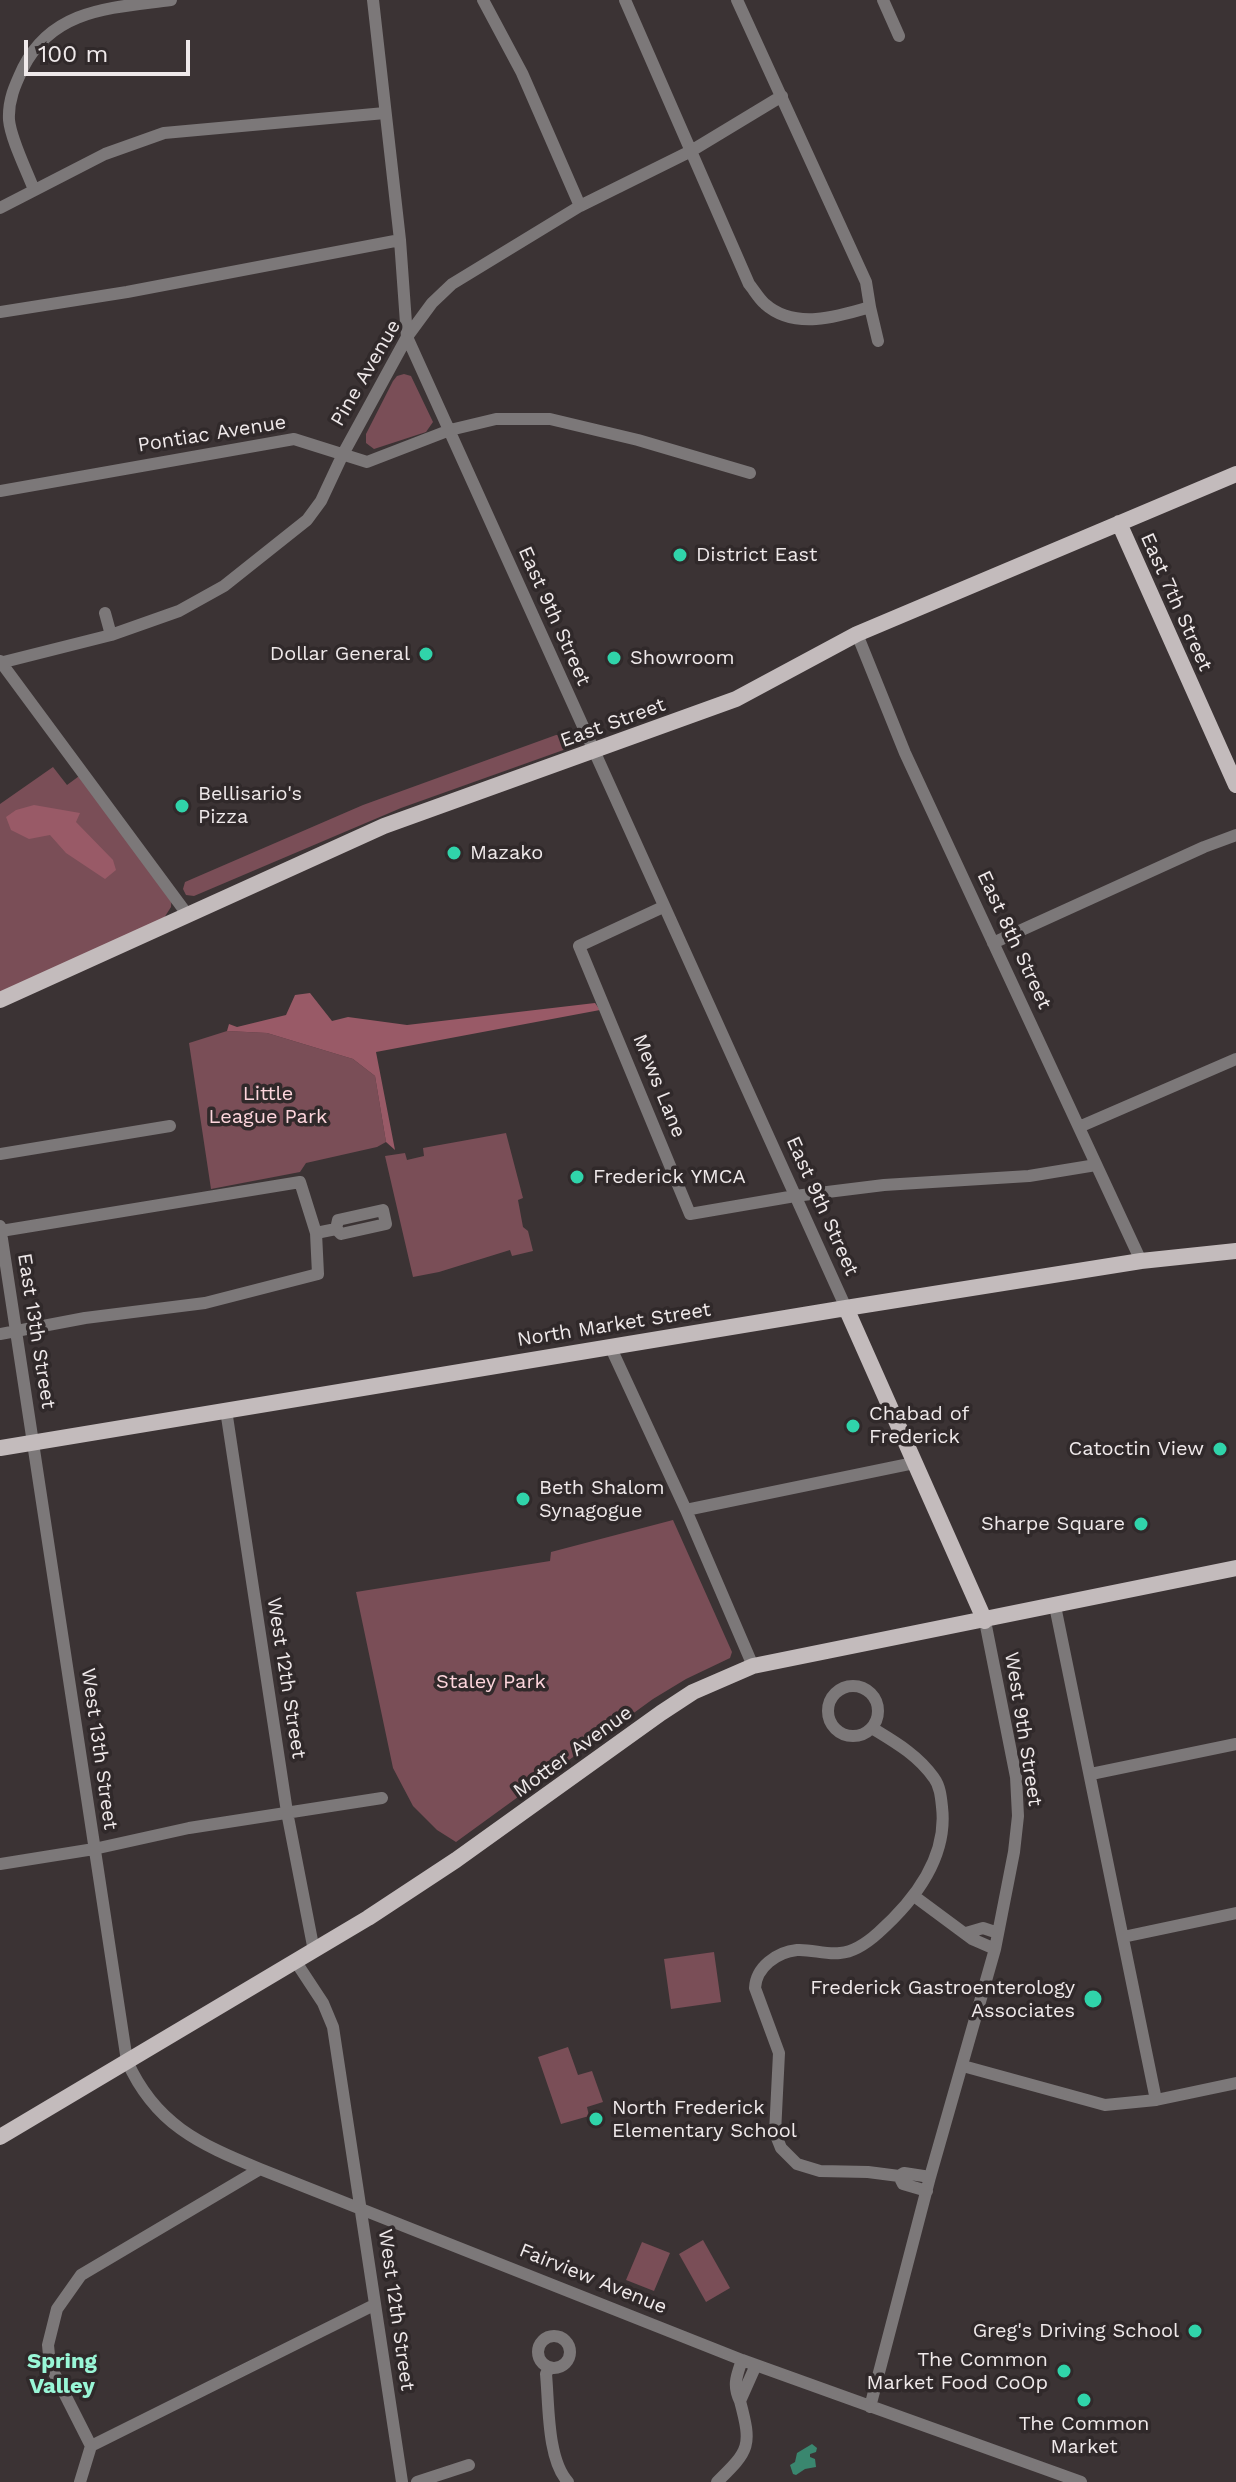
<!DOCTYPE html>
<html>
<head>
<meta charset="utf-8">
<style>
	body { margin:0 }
	#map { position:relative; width:1236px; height:2482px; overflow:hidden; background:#3b3334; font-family:"Work Sans",sans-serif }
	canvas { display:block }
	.scale { position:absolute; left:24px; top:40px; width:166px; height:36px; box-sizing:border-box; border:4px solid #efe9ea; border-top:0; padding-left:10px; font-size:24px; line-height:28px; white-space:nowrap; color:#efe9ea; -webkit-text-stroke:6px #30292a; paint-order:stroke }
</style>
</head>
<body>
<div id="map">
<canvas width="1236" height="2482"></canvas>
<div class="scale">100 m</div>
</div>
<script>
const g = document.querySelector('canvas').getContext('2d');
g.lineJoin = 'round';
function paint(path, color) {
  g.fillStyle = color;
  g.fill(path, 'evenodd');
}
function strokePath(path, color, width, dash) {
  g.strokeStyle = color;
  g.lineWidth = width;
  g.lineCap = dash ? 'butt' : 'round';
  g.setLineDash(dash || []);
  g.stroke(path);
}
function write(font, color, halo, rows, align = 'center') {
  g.font = font + ' "Work Sans",sans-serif';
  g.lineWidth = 7;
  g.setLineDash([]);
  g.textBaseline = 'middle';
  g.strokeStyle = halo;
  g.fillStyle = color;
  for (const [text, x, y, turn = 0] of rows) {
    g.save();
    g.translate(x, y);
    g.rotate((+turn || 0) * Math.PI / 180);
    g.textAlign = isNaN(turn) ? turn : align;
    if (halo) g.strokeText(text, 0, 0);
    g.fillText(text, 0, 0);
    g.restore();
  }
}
const green = new Path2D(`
	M 404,374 L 411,376 L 433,422 L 426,432 L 374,449 L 366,443 L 366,434 L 393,381 L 397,376 Z
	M 556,735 L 567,735 L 569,748 L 401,808 L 194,896 L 186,895 L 183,889 L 185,882 L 363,805 Z
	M 53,767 L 67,785 L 86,771 L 172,891 L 171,907 L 164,918 L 0,998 L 0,804 Z
	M 227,1031 L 267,1033 L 353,1059 L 375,1076 L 386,1142 L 377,1147 L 306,1163 L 300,1172 L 211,1189 L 189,1043 Z
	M 506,1133 L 523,1198 L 518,1200 L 523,1227 L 528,1231 L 533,1251 L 512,1256 L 510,1250 L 439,1272 L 413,1277 L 385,1156 L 405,1153 L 407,1160 L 424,1156 L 423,1148 Z
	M 673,1520 L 732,1652 L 730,1658 L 686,1679 L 653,1699 L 456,1842 L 437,1830 L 413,1806 L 393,1768 L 356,1592 L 550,1561 L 551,1552 Z
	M 714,1952 L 721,2002 L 671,2009 L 664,1959 Z
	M 568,2047 L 578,2075 L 592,2071 L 603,2102 L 587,2107 L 589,2116 L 561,2124 L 538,2057 Z
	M 703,2240 L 730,2288 L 706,2302 L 679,2254 Z
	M 642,2242 L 670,2253 L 654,2291 L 626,2280 Z`);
const forest = new Path2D(`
	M 34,805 L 80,813 L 76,822 L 113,860 L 116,870 L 105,879 L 66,853 L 50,835 L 29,839 L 11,830 L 6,817 L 16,810 Z
	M 310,993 L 332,1021 L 348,1017 L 407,1025 L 595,1003 L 600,1010 L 376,1052 L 395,1150 L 386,1142 L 375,1076 L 353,1059 L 267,1033 L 227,1031 L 229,1024 L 237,1027 L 286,1015 L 295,995 Z`);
const water = new Path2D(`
	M 812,2444 L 817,2448 L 816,2452 L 810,2454 L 810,2457 L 815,2459 L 816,2467 L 805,2469 L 796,2475 L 793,2474 L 790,2465 L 795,2462 L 797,2453 Z`);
const minor = new Path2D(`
	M 373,0 L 400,240 L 407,337 L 846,1308
	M 483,0 L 522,73 L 580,206
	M 625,0 L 749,284 C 754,290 759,299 765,304 C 794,330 837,317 870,307 L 866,282 L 737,0
	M 883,0 L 899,36
	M 34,190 C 27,171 11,140 9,120 C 8,100 15,85 23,68 C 53,8 112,8 171,0
	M 0,208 L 105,154 L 164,133 L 385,113
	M 870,307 L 878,341
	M 0,312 L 127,292 L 400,240
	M 0,491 L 294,439 L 367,462 L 450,430 L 496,419 L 550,419 L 638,440 L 750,473
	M 105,613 L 111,635
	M 857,634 L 905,753 L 1141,1261
	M 0,661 L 187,914
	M 0,663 L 111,635 L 179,611 L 224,586 L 307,520 L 321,501 L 343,454 L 407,337 L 432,303 L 452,284 L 580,206 L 691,151 L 782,96
	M 663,907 L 579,946 L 690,1214 L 795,1196 L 884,1185 L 1029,1176 L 1096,1165
	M 993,943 L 1204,847 L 1236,835
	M 1079,1127 L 1236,1059
	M 0,1154 L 170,1126
	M 0,1226 L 127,2061 C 155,2124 199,2144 260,2169 L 742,2360 L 1081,2482
	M 316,1233 L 336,1229 L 341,1234 L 386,1224 L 383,1210 L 338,1220 L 336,1229
	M 0,1334 L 85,1318 L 205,1303 L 318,1274 L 316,1233 L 300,1182 L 1,1231
	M 610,1346 L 686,1510 L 753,1666
	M 226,1410 L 287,1812 L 314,1951
	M 686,1510 L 914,1463
	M 1055,1606 L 1156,2100
	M828 1711a25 25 0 1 1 50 0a25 25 0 1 1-50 0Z
	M 872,1728 C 895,1742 918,1755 934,1778 C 940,1786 941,1797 942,1807 C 948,1858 914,1901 878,1933 C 868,1942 854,1952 840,1953 C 826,1955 811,1949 797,1950 C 777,1952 756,1967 755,1988 L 779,2053 L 775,2133 L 781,2148 L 797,2164 L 820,2171 L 868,2172 L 899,2176
	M 1091,1774 L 1236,1744
	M 0,1864 L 94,1849 L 189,1828 L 382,1798
	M 914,1896 L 972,1939 L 995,1949
	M 966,1933 L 983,1928 L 998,1933
	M 1123,1937 L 1236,1913
	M 296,1962 L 323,2003 L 333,2027 L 402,2482
	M 963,2066 L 1105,2105 L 1156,2100 L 1236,2083
	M 927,2191 L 903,2184 L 899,2176 L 904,2173 L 930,2177
	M538 2352a16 16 0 1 1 32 0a16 16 0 1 1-32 0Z
	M 742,2360 C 737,2375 732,2385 740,2401 L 756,2365
	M 549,2368 L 546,2374 C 549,2405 547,2459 568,2482
	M 870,2407 L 930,2177 L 995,1949 L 1014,1852 L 1018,1816 L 1016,1777 L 985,1621
	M 91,2446 L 374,2305
	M 80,2482 L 91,2446 L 50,2365 L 48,2345 L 57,2309 L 81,2275 L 260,2169
	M 417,2482 L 469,2465
	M 717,2482 C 750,2450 752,2446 740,2401`);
const major = new Path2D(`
	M 1119,523 L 1236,785
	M 0,1000 L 384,826 L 736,699 L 857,634 L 1236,474
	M 846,1308 L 985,1621
	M 0,1448 L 846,1308 L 1141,1261 L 1236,1251
	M 0,2137 L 368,1918 L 456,1860 L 661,1713 L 693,1692 L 753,1666 L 1236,1568`);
const markers = [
	[680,555,8,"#30d4aa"],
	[426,654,8,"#30d4aa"],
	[614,658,8,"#30d4aa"],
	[182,806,8,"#30d4aa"],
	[454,853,8,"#30d4aa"],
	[577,1177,8,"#30d4aa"],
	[853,1426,8,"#30d4aa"],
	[1220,1449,8,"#30d4aa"],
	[523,1499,8,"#30d4aa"],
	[1141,1524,8,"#30d4aa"],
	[1093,1999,10,"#30d4aa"],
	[596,2119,8,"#30d4aa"],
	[1195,2331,8,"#30d4aa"],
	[1064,2371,8,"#30d4aa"],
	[1084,2400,8,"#30d4aa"]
];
const streetNames = [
	["Pine Avenue",366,373,-60],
	["Pontiac Avenue",212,434,-9],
	["East 7th Street",1176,602,66],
	["East 9th Street",554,616,66],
	["East Street",613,723,-20],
	["East 8th Street",1014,940,65],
	["Mews Lane",659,1086,68],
	["East 9th Street",822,1206,66],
	["North Market Street",614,1325,-9],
	["East 13th Street",36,1331,81],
	["West 12th Street",286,1678,81],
	["West 9th Street",1023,1729,81],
	["West 13th Street",99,1749,82],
	["Motter Avenue",573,1752,-36],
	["Fairview Avenue",593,2279,22],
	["West 12th Street",396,2310,82]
];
const poiNames = [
	["District East",696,555],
	["Dollar General",410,654,"right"],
	["Showroom",630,658],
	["Bellisario's",198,794],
	["Pizza",198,817],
	["Mazako",470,853],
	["Frederick YMCA",593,1177],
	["Chabad of",869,1414],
	["Frederick",869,1437],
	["Catoctin View",1204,1449,"right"],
	["Beth Shalom",539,1488],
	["Synagogue",539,1511],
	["Sharpe Square",1125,1524,"right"],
	["Frederick Gastroenterology",1075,1988,"right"],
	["Associates",1075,2011,"right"],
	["North Frederick",612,2108],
	["Elementary School",612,2131],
	["Greg's Driving School",1179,2331,"right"],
	["The Common",1048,2360,"right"],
	["Market Food CoOp",1048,2383,"right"],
	["The Common",1084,2424,"center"],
	["Market",1084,2447,"center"]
];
const parkNames = [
	["Little",268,1094],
	["League Park",268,1117],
	["Staley Park",491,1682]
];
const neighbourhoodNames = [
	["Spring",62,2362],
	["Valley",62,2387]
];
paint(green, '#7a4e57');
paint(forest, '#995a67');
paint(water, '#3a876f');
strokePath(minor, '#7c7879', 12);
strokePath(major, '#c3bbbc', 16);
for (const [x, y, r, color] of markers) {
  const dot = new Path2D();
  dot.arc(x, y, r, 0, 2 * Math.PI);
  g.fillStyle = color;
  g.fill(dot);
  strokePath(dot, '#30292a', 3);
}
write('20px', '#efe9ea', '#30292a', streetNames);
write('20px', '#efe9ea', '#30292a', poiNames, 'left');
write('20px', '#fed6dd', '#30292a', parkNames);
write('bold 22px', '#99f7d7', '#30292a', neighbourhoodNames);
</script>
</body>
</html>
